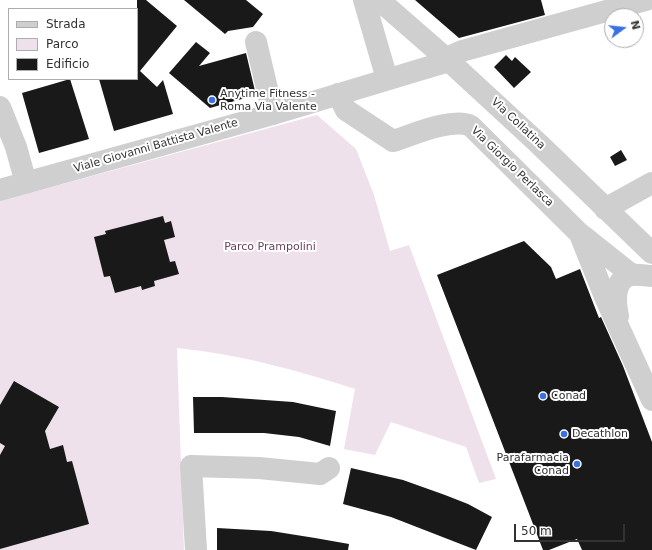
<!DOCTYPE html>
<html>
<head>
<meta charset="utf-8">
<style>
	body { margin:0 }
	#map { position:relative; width:652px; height:550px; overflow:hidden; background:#fff; font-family:"DejaVu Sans",sans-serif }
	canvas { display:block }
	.legend { position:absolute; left:8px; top:8px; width:130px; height:72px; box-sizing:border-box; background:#fff; border:1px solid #adadad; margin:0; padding:5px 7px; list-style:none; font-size:12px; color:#323232 }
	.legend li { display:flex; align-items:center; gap:8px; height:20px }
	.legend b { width:20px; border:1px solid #adadad }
	.north { position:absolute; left:604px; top:8px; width:40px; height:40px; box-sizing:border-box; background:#fff; border:1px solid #adadad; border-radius:50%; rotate:75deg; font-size:11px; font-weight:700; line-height:16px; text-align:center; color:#323232 }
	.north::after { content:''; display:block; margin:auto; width:14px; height:18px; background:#3a70e3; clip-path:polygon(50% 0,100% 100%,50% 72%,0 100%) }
	.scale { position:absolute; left:514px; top:524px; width:111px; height:18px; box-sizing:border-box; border:2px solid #323232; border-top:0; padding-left:5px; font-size:12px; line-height:14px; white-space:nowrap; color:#323232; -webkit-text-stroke:3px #fff; paint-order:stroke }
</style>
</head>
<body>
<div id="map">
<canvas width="652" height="550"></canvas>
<ul class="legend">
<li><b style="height:5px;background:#cfcfcf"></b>Strada</li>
<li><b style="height:11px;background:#eee1eb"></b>Parco</li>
<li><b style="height:11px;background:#191919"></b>Edificio</li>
</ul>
<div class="north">N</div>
<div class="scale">50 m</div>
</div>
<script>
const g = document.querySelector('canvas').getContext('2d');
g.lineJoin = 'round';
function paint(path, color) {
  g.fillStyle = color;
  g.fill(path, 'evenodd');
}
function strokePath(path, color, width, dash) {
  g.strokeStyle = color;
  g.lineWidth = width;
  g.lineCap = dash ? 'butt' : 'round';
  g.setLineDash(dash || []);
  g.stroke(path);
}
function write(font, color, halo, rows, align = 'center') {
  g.font = font + ' "DejaVu Sans",sans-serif';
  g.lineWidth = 4;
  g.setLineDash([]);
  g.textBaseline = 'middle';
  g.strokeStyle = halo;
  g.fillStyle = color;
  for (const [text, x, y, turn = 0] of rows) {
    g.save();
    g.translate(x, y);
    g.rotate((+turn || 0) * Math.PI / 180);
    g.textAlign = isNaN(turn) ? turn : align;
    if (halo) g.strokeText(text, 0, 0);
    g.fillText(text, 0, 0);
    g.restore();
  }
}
const green = new Path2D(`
	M 317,115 L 356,149 L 374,195 L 390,251 L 409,245 L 496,479 L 479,483 L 466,447 L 391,422 L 375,455 L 344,449 L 355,389 C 297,370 238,354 177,348 L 184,550 L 0,550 L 0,201 Z`);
const building = new Path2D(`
	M 137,0 L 146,0 L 177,26 L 140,71 L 157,87 L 163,80 L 173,114 L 114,131 L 99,79 L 137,79 Z
	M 184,0 L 246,0 L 263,14 L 253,27 L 228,31 L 225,34 Z
	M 415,0 L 541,0 L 545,15 L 459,38 Z
	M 196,42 L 210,53 L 199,66 L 246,53 L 256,95 L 210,108 L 169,73 Z
	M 506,55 L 512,61 L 515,57 L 531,72 L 514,88 L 494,67 Z
	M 70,79 L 89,139 L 39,153 L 22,93 Z
	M 621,150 L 627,160 L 615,166 L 610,157 Z
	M 163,216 L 165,223 L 171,221 L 175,237 L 164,240 L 170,262 L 175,261 L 179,274 L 154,281 L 155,286 L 142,290 L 141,286 L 115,293 L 110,276 L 104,277 L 94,237 L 106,234 L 105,231 Z
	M 524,241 L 551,267 L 556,279 L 580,269 L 599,318 L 601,317 L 623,366 L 652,442 L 652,550 L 582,550 L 577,539 L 549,550 L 543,550 L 437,275 Z
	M 14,381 L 59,407 L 45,431 L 50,449 L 63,445 L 67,462 L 72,461 L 89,524 L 0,549 L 0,455 L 5,446 L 0,443 L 0,405 Z
	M 193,397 L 222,397 L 293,402 L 336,411 L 330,446 L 299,437 L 264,433 L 194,433 Z
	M 351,468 L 403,480 L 445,495 L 468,504 L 492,517 L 476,550 L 391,517 L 343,504 Z
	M 217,528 L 271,531 L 315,538 L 349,544 L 348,550 L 217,550 Z`);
const minor = new Path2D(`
	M 364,0 L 387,79
	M 379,0 L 449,61 L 539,144 L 652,253
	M 256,42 L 273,114
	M 449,61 L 453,55 L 462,51 L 646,0
	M 338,94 L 346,110 L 393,141 C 412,135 453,117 471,126 L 578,232 L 632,275
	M 0,107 L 16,147 L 26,183
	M 0,190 L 273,114 L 449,61
	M 605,209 L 652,183
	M 581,237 L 605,297 L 652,400
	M 618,316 C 615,303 613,277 632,275 C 639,274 646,276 652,276
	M 196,550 L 191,466 L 259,468 L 320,474 L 329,468`);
const markers = [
	[212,100,4,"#3a70e3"],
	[543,396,4,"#3a70e3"],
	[564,434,4,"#3a70e3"],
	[577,464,4,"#3a70e3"]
];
const poiNames = [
	["Anytime Fitness -",220,94],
	["Roma Via Valente",220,107],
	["Conad",551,396],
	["Decathlon",572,434],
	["Parafarmacia",569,458,"right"],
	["Conad",569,471,"right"]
];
const streetNames = [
	["Via Collatina",518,124,43],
	["Viale Giovanni Battista Valente",156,146,-16],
	["Via Giorgio Perlasca",512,167,44]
];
const parkNames = [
	["Parco Prampolini",270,247]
];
paint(green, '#eee1eb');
paint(building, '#191919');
strokePath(minor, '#cfcfcf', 22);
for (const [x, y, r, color] of markers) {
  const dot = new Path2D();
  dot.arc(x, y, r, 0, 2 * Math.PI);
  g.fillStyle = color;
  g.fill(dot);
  strokePath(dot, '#fff', 1.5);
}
write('11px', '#323232', '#fff', poiNames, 'left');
write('11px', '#323232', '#fff', streetNames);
write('11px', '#6e3f60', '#fff', parkNames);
</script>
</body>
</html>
